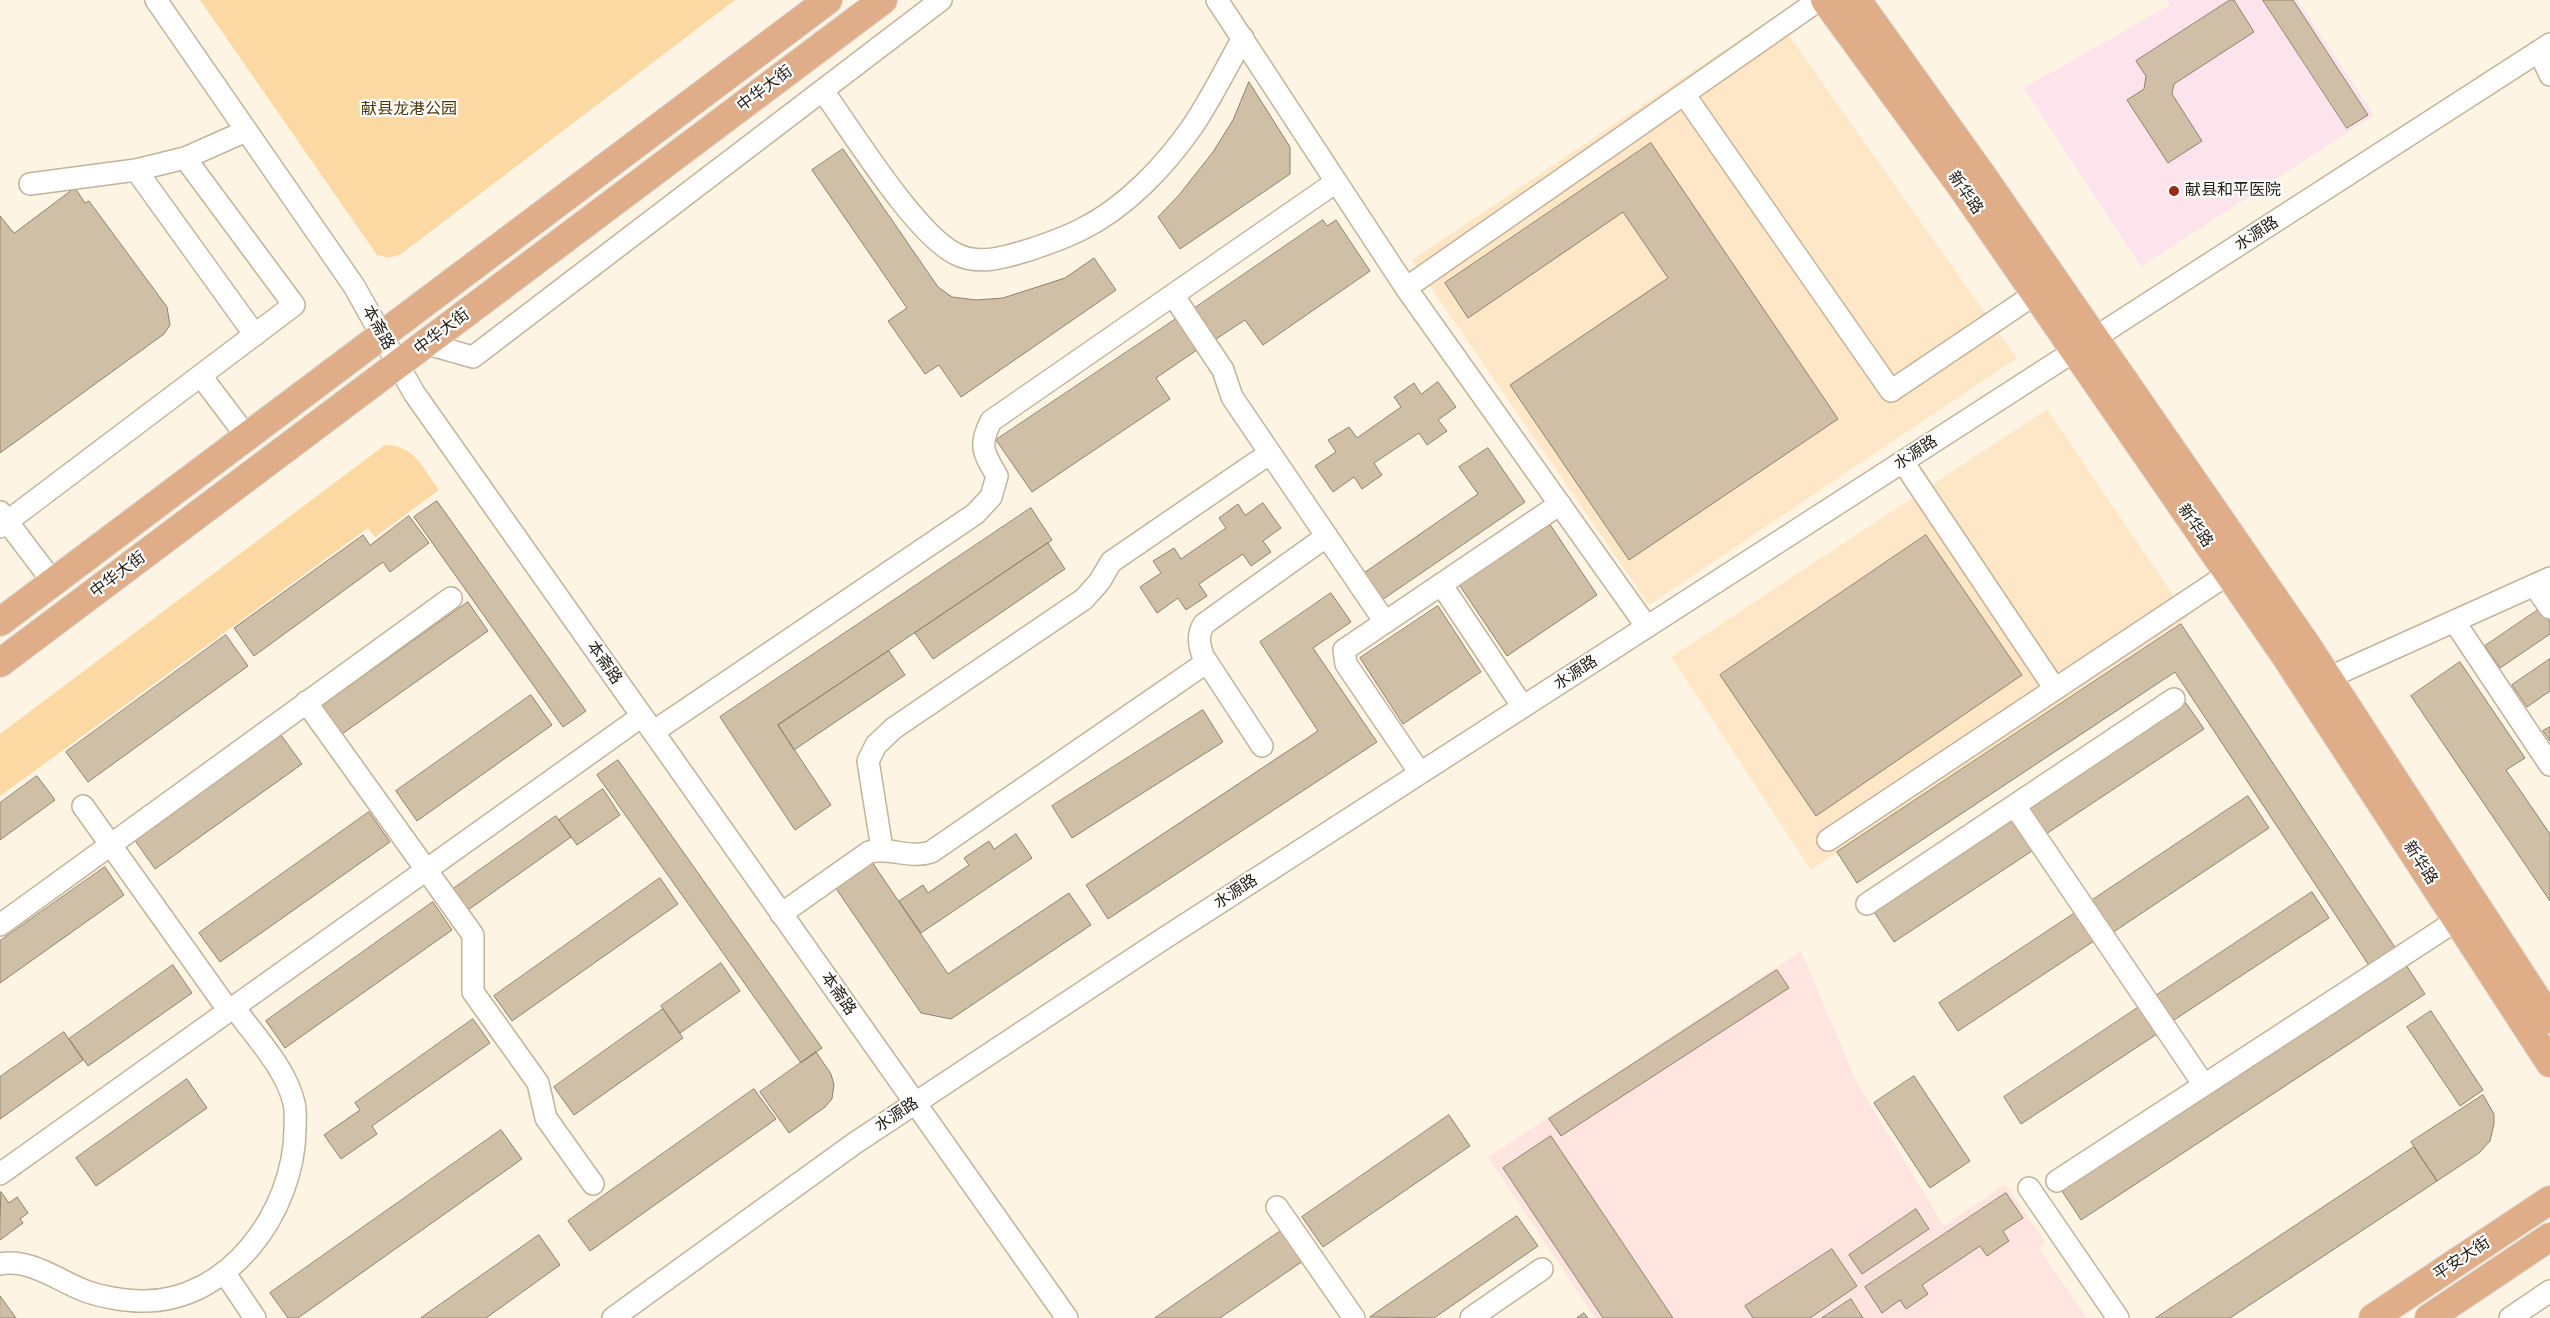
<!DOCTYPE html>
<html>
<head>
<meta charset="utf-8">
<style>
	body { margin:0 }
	canvas { display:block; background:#fef4e4 }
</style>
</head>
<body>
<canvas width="2550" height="1318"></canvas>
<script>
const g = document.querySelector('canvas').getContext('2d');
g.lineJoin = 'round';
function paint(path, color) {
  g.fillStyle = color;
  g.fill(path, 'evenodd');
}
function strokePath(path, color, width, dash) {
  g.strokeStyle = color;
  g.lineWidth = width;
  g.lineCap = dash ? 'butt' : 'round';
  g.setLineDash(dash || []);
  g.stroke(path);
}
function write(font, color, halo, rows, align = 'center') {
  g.font = font + ' "Space Grotesk","Noto Sans SC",sans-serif';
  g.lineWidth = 4.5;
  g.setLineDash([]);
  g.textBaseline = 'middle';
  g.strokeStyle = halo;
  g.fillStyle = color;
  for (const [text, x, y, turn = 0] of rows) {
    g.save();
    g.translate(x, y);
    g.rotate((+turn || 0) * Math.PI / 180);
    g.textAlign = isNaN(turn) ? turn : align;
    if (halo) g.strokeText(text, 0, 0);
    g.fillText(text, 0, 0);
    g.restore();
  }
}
const built = new Path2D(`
	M 1775,16 L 2017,358 L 1649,605 L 1412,260 Z
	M 2047,409 L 2188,617 L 1811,870 L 1671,657 Z`);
const education = new Path2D(`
	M 1801,951 L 1857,1083 L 1944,1226 L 2005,1184 L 2046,1243 L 2039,1248 L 2087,1318 L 1595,1318 L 1488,1157 Z`);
const medical = new Path2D(`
	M 2167,0 L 2297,0 L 2374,115 L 2141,267 L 2024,88 L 2170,5 Z`);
const green = new Path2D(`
	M 200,0 L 735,0 L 401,254 L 389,258 L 377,255 Z
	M 385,445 C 415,445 422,468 439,490 L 375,537 L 368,528 L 0,796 L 0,734 Z`);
const building = new Path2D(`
	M 2230,0 L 2234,0 L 2254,32 L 2174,84 L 2172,94 L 2202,141 L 2168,163 L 2127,100 L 2144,89 L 2146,76 L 2136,61 Z
	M 2263,0 L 2293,0 L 2368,115 L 2347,128 Z
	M 1249,82 L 1290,147 L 1290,174 L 1180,249 L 1158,217 L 1179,195 L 1213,152 L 1233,120 Z
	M 1651,143 L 1838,419 L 1629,560 L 1510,385 L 1668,278 L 1623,212 L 1468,318 L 1445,283 Z
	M 843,149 L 938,287 L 952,297 L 976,300 L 1003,298 L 1065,278 L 1094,258 L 1116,290 L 961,397 L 939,365 L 925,374 L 888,321 L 907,308 L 812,170 Z
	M 75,188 L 85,203 L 89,201 L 167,307 L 170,325 L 164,334 L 0,453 L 0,216 L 14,233 Z
	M 1323,220 L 1327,226 L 1336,220 L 1370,271 L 1263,345 L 1245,320 L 1216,339 L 1195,308 Z
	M 1176,319 L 1197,350 L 1156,378 L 1170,399 L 1032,492 L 996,440 Z
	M 1438,382 L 1456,407 L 1438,420 L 1447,431 L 1427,445 L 1419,433 L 1374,463 L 1382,475 L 1362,489 L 1354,477 L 1333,492 L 1315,466 L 1336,452 L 1328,440 L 1349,427 L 1357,438 L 1401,407 L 1394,397 L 1414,383 L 1421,394 Z
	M 1488,448 L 1525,502 L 1379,602 L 1361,575 L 1478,494 L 1459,467 Z
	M 437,501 L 586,711 L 563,727 L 414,517 Z
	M 1263,503 L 1281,528 L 1263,541 L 1271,552 L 1251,566 L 1243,554 L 1199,584 L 1207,596 L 1186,610 L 1178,598 L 1157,613 L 1140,587 L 1161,573 L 1153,561 L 1174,548 L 1181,559 L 1226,528 L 1219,518 L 1238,504 L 1245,515 Z
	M 1031,508 L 1052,540 L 778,725 L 831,805 L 795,830 L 720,717 Z
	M 409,516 L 429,543 L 390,572 L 383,562 L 254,656 L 234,628 L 363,535 L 370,545 Z
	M 1549,523 L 1597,595 L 1507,656 L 1458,583 Z
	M 1926,535 L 2022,675 L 1816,816 L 1720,675 Z
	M 1048,543 L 1065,569 L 933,659 L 915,633 Z
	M 1331,593 L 1351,622 L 1313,648 L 1377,742 L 1108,919 L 1086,885 L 1318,731 L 1260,642 Z
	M 468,602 L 488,631 L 342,734 L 322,706 Z
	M 1438,606 L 1481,672 L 1403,724 L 1360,658 Z
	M 2541,608 L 2550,622 L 2550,634 L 2500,668 L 2485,646 Z
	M 2181,624 L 2398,952 L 2372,970 L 2175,672 L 1857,883 L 1837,852 Z
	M 226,635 L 248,666 L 88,782 L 66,752 Z
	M 889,651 L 905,675 L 794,750 L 778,725 Z
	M 2550,659 L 2550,691 L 2527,707 L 2512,685 Z
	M 2460,662 L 2525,758 L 2506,770 L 2550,834 L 2550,901 L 2411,696 Z
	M 531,695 L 552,725 L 417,821 L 396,791 Z
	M 2186,703 L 2204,729 L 2043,836 L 2026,809 Z
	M 1203,710 L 1223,742 L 1072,838 L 1052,806 Z
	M 2550,727 L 2550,741 L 2543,731 Z
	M 281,735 L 302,764 L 155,869 L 134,839 Z
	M 618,760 L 822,1048 L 801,1063 L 597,775 Z
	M 37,776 L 55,800 L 0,840 L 0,803 Z
	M 603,789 L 620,815 L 577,845 L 559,820 Z
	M 2248,796 L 2269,828 L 2109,935 L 2088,903 Z
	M 369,812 L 390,842 L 220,962 L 199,933 Z
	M 556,816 L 571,837 L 468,910 L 453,889 Z
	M 2012,821 L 2032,851 L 1894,942 L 1874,912 Z
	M 1016,834 L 1032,858 L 921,933 L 899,901 L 923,885 L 928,893 L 969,865 L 964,858 L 989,841 L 994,849 Z
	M 872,862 L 948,974 L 1069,893 L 1091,925 L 951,1019 L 921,1013 L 835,887 Z
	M 105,867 L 124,895 L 0,983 L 0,941 Z
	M 660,878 L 678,904 L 512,1021 L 494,996 Z
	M 2312,892 L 2329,918 L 2168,1024 L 2151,999 Z
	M 433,902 L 452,930 L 285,1048 L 266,1021 Z
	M 2075,913 L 2094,941 L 1958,1031 L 1939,1003 Z
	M 721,963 L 740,991 L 680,1033 L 661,1006 Z
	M 173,965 L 192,993 L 88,1066 L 69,1039 Z
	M 2406,965 L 2425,994 L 2081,1220 L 2062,1191 Z
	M 1777,970 L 1789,988 L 1561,1136 L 1549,1119 Z
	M 2142,1005 L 2160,1032 L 2021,1124 L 2004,1097 Z
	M 663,1009 L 683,1038 L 574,1115 L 554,1087 Z
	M 2431,1011 L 2483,1090 L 2460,1106 L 2407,1027 Z
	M 473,1019 L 490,1043 L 372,1126 L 377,1134 L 341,1159 L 324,1135 L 360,1110 L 355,1103 Z
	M 64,1032 L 83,1060 L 0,1119 L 0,1077 Z
	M 816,1052 L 831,1074 L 834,1085 L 832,1099 L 825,1107 L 789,1133 L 760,1092 Z
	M 1914,1076 L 1970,1161 L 1930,1188 L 1874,1103 Z
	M 187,1079 L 207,1108 L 96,1186 L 76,1158 Z
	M 754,1089 L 776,1119 L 590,1251 L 568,1221 Z
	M 2483,1095 L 2494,1114 L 2494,1124 L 2490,1141 L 2479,1153 L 2437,1181 L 2411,1142 Z
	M 1449,1115 L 1470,1146 L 1323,1247 L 1302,1217 Z
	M 501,1130 L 522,1159 L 298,1318 L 288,1318 L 270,1293 Z
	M 1551,1136 L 1673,1318 L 1603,1318 L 1503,1168 Z
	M 2414,1147 L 2437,1181 L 2230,1318 L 2156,1318 Z
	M 1,1192 L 9,1203 L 17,1197 L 28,1213 L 20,1219 L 23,1223 L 0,1240 Z
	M 2006,1193 L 2023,1218 L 2003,1231 L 2009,1241 L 1987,1256 L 1980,1246 L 1922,1285 L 1928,1294 L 1906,1309 L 1900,1300 L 1882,1313 L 1865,1287 Z
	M 1916,1209 L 1929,1229 L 1862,1274 L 1849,1255 Z
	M 1517,1216 L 1538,1246 L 1434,1318 L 1370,1317 Z
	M 1282,1230 L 1303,1261 L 1220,1318 L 1155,1318 Z
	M 539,1235 L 560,1265 L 486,1318 L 421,1318 Z
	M 1832,1249 L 1857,1286 L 1810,1318 L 1753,1318 L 1745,1306 Z
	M 0,1296 L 16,1318 L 0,1318 Z
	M 1851,1299 L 1863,1318 L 1822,1318 Z
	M 1584,1313 L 1588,1318 L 1577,1318 Z`);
const minor = new Path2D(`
	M 156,0 L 354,286 L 414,393 L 1067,1318
	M 1217,0 L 1406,288 L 1647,627
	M 2539,51 L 2550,75
	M 823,91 C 852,131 915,234 956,254 C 979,266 1006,257 1029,250 C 1047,244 1065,238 1082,229 C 1125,208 1165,166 1192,127 C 1211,99 1226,68 1243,38
	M 1684,94 L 1891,391 L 2035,294
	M 136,170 L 255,335
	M 30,184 L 136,170 L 185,158 L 246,131
	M 1406,288 L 1819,0
	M 1173,295 L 1223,370 L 1232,397 L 1385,622
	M 427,344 L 473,357 L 941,0
	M 201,376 L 247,437
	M 1903,462 L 2055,689
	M 0,512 L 53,582
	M 0,527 L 294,305 L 185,158
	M 1441,584 L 1523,707
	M 2534,585 L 2550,608
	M 2454,621 L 2550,765
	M 2328,678 L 2550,578
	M 306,702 L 473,935 L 473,992 L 538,1083 L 546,1118 L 593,1184
	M 653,732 L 975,514 L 991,497 L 997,476 C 984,453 978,447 991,421 L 1336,182
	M 1262,746 L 1203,656 C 1199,644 1197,635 1204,624 L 1327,536
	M 1420,773 L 1346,664 L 1344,650 L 1560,504
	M 83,806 L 229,1011
	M 2015,806 L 2204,1085
	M 1828,840 L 2228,574
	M 882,849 L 868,761 L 876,745 L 894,728 L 1084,599 L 1100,581 L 1111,562 L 1270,453
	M 1867,904 L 2174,699
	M 781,914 L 869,852 C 890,847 910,859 931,852 L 1207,662
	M 0,925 L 451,598
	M 0,1174 L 642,716
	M 2057,1181 L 2457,920
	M 2029,1188 L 2118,1318
	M 1277,1207 L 1354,1318
	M 0,1264 C 31,1258 60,1282 88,1292 C 103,1297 125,1301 141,1301 C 229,1303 294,1211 295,1130 C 295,1121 296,1111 294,1103 C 286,1068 255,1037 234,1007
	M 224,1272 L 255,1318
	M 613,1318 L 855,1143 L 1160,941 L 2550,44
	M 1471,1318 L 1542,1269
	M 2510,1318 L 2550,1291`);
const major = new Path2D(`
	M 1825,0 L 1963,189 L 2286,657 L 2550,1063
	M 1857,0 L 1982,175 L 2306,644 L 2550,1019
	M 0,622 L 828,0
	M 0,663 L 883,0
	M 2373,1318 L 2550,1200
	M 2429,1318 L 2550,1237`);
const markers = [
	[2174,191,6,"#952d14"]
];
const streetNames = [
	["中华大街",765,89,-37],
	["新华路",1965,193,55],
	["水源路",2257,234,-33],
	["本斋路",378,328,61],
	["中华大街",442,332,-37],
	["水源路",1916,453,-33],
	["新华路",2195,526,55],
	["中华大街",118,575,-37],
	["本斋路",604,663,55],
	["水源路",1576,673,-33],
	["新华路",2420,863,57],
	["水源路",1236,892,-33],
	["本斋路",838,994,55],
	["水源路",897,1115,-33],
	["平安大街",2462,1259,-34]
];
const parkNames = [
	["献县龙港公园",409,110]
];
const poiNames = [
	["献县和平医院",2185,191]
];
paint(built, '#fde7c7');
paint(education, '#ffe4df');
paint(medical, '#fde3eb');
paint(green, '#fcd8a2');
paint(building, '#cfbfa6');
strokePath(building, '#91816a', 1);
strokePath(minor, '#c4b39b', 24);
strokePath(major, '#dcdbd9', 30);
strokePath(minor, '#fff', 21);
strokePath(major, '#dfad87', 28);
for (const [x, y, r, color] of markers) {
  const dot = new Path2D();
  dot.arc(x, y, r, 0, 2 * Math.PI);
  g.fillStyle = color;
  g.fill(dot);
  strokePath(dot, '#fff', 2);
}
write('16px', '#221c13', '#fff', streetNames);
write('16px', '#503606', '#fff', parkNames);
write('16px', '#221c13', '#fff', poiNames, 'left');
</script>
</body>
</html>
